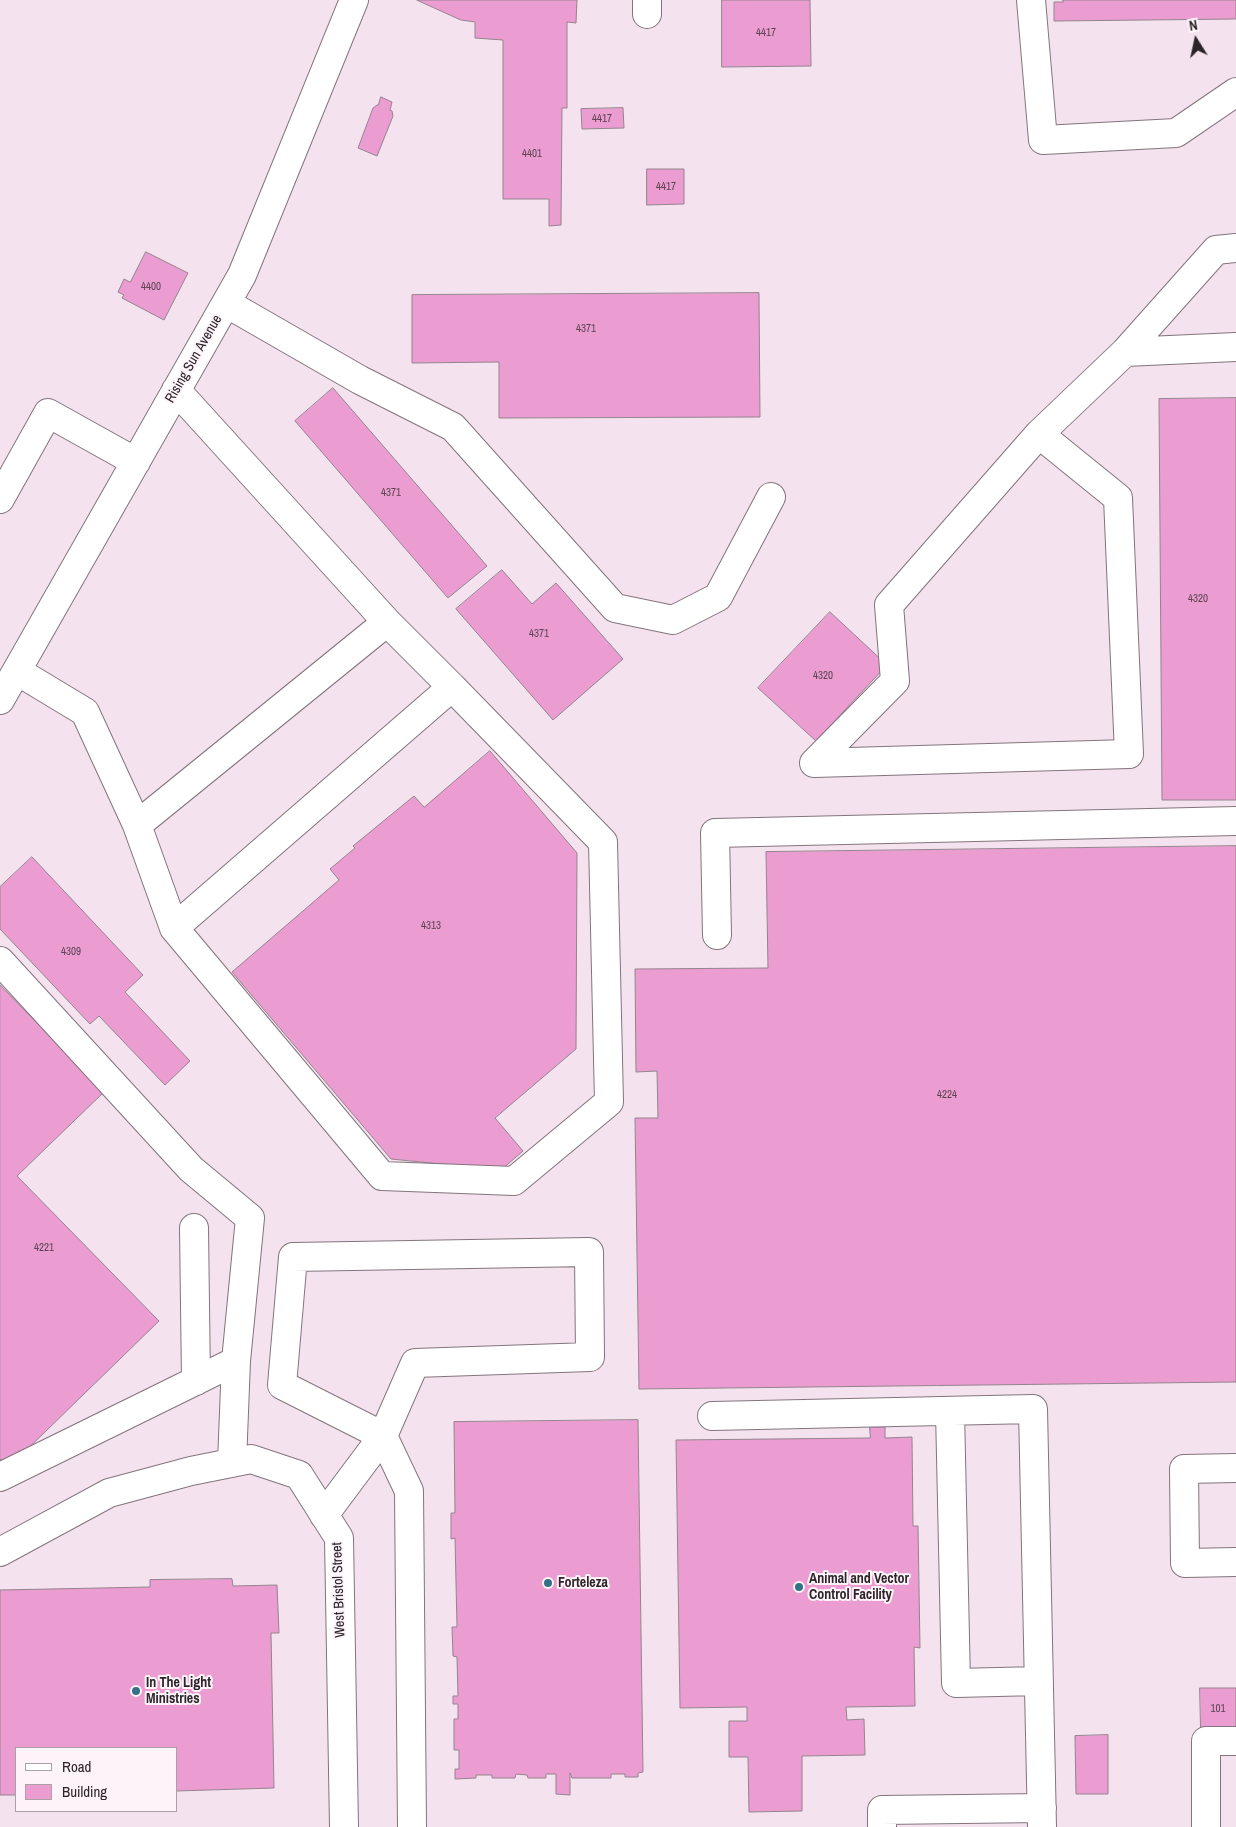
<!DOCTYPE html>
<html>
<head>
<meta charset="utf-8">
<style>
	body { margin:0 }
	#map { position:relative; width:1236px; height:1827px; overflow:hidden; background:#f4e3ee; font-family:"Archivo Narrow",sans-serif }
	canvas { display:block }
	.legend { position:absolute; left:15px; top:1747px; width:162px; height:65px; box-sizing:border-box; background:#fdf3f9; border:1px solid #a9a1a6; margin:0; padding:6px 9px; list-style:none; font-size:15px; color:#2b2529 }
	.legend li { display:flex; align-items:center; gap:10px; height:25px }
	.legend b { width:25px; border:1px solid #a9a1a6 }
	.north { position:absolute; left:1171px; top:15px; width:50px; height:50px; -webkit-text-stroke:4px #fdf3f9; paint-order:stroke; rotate:350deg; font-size:14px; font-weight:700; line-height:20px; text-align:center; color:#2b2529 }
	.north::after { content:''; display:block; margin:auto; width:18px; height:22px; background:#2b2529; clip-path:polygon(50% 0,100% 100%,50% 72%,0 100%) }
</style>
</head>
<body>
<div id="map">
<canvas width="1236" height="1827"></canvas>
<ul class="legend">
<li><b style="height:6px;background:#fff"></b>Road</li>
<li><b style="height:14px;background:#eb9cd0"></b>Building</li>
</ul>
<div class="north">N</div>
</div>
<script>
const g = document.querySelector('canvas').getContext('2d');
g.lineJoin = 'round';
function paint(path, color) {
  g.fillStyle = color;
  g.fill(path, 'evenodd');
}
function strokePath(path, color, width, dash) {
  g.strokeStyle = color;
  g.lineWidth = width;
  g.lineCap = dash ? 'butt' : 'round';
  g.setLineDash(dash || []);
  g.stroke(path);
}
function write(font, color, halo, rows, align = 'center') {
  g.font = font + ' "Archivo Narrow",sans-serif';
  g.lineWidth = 4;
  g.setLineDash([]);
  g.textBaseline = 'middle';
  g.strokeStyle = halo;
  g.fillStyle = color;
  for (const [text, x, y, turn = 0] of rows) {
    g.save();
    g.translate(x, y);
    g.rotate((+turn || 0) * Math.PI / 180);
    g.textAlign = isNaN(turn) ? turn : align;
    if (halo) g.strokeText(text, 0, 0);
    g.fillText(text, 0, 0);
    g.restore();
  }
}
const building = new Path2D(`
	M 417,0 L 577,0 L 576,23 L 567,22 L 567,108 L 562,108 L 561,225 L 549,226 L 549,199 L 503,199 L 503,40 L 475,38 L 475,22 L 461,20 Z
	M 722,0 L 810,0 L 811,66 L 722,67 Z
	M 1063,0 L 1236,0 L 1236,19 L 1054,21 L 1054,2 L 1063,2 Z
	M 381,97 L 392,102 L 390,110 L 392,111 L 393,116 L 377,156 L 358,148 L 373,108 L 377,105 L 378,105 Z
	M 623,108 L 624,128 L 582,129 L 581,109 Z
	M 647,169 L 684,169 L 684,204 L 647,205 Z
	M 146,252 L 188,273 L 164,320 L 122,298 L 124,295 L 118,292 L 124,279 L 130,282 Z
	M 759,293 L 760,417 L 499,418 L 499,362 L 412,363 L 412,295 Z
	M 333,388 L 487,566 L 448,598 L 295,421 Z
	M 1236,398 L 1236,800 L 1162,800 L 1159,399 Z
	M 502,570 L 532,604 L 556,583 L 623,659 L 553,720 L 456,609 Z
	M 830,612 L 887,665 L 816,741 L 758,688 Z
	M 490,751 L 577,853 L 576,1049 L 495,1118 L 523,1151 L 501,1170 L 391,1159 L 232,972 L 339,880 L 330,869 L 355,848 L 353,846 L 414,796 L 424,807 Z
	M 1236,846 L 1236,1382 L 639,1389 L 635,1118 L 658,1118 L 657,1071 L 636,1072 L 635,969 L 768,968 L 766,852 Z
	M 32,857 L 143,975 L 125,992 L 190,1061 L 165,1085 L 99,1016 L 90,1024 L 0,929 L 0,887 Z
	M 0,985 L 104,1092 L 17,1176 L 159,1321 L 9,1467 L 0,1459 Z
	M 638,1420 L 643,1772 L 638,1773 L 638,1777 L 625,1777 L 625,1774 L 611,1774 L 611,1778 L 572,1778 L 570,1773 L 570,1795 L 556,1794 L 556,1774 L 546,1774 L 546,1778 L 528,1778 L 527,1775 L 516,1774 L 515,1778 L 492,1778 L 492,1775 L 476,1775 L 476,1778 L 455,1779 L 455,1769 L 459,1769 L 459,1750 L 454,1750 L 454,1719 L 458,1719 L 458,1704 L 453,1704 L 453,1696 L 458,1696 L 457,1657 L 453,1656 L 452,1627 L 457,1627 L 455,1538 L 451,1539 L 451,1513 L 455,1513 L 454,1422 Z
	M 870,1427 L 885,1427 L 885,1438 L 912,1437 L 913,1526 L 918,1526 L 920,1648 L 914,1647 L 915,1706 L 846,1707 L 847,1720 L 864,1719 L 865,1755 L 802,1756 L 802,1811 L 749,1812 L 748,1757 L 729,1757 L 729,1721 L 747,1721 L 747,1707 L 680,1708 L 676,1440 L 870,1438 Z
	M 232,1579 L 233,1586 L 277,1585 L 279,1633 L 271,1633 L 274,1788 L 176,1791 L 176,1748 L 16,1748 L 16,1795 L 0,1795 L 0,1590 L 150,1587 L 150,1580 Z
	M 1200,1688 L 1236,1688 L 1236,1731 L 1201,1731 Z
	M 1108,1735 L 1108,1794 L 1076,1794 L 1075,1736 Z`);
const minor = new Path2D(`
	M 1031,0 L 1043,140 L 1176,133 L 1236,92
	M 647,14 L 647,0
	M 226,303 L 360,380 L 453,427 L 615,608 L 673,620 L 718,597 L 771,497
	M 1125,352 L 1236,347
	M 1039,434 L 1118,498 L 1129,754 L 814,763 L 895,681 L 889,605 L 1039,434 L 1125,352 L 1216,250 L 1236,248
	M 0,499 L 48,413 L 136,462
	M 17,671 L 85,712 L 137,825 L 387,622
	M 0,700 L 242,275 L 354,0
	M 137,825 L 174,928 L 452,687 L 387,622 L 176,390
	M 174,928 L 382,1176 L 514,1181 L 609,1102 L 603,842 L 452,687
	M 717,935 L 715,833 L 1236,821
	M 0,961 L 191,1169 L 250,1218 L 236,1361 L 232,1463
	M 194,1228 L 196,1381
	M 950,1411 L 956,1683 L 1039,1681
	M 712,1416 L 1033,1409 L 1042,1827
	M 1236,1468 L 1184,1469 L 1185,1563 L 1236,1562
	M 0,1477 L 236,1361
	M 324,1515 L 383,1436 L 282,1385 L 293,1257 L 589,1252 L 590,1357 L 415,1363 L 383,1436 L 409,1491 L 412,1827
	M 0,1552 L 109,1493 L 191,1471 L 251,1459 L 299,1475 L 339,1538 L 344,1827
	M 882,1827 L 882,1810 L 1042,1808
	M 1206,1827 L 1206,1741 L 1236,1741`);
const markers = [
	[548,1583,5,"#317286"],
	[799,1587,5,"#317286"],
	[136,1691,5,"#317286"]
];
const numberNames = [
	["4417",766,33],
	["4417",602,119],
	["4401",532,154],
	["4417",666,187],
	["4400",151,287],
	["4371",586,329],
	["4371",391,493],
	["4320",1198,599],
	["4371",539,634],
	["4320",823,676],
	["4313",431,926],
	["4309",71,952],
	["4224",947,1095],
	["4221",44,1248],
	["101",1218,1709]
];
const streetNames = [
	["Rising Sun Avenue",194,359,-60],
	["West Bristol Street",339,1590,-92]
];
const poiNames = [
	["Animal and Vector",809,1579],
	["Control Facility",809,1595],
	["Forteleza",558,1583],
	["In The Light",146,1683],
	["Ministries",146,1699]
];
paint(building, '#eb9cd0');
strokePath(building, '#93848e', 1);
strokePath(minor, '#83747d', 30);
strokePath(minor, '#fff', 28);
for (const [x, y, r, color] of markers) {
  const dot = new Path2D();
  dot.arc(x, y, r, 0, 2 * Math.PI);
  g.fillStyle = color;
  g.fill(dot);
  strokePath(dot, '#fdf3f9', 2);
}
write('11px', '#5b4353', null, numberNames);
write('14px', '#2b2529', '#fdf3f9', streetNames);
write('bold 14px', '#2b2529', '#fdf3f9', poiNames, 'left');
</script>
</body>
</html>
